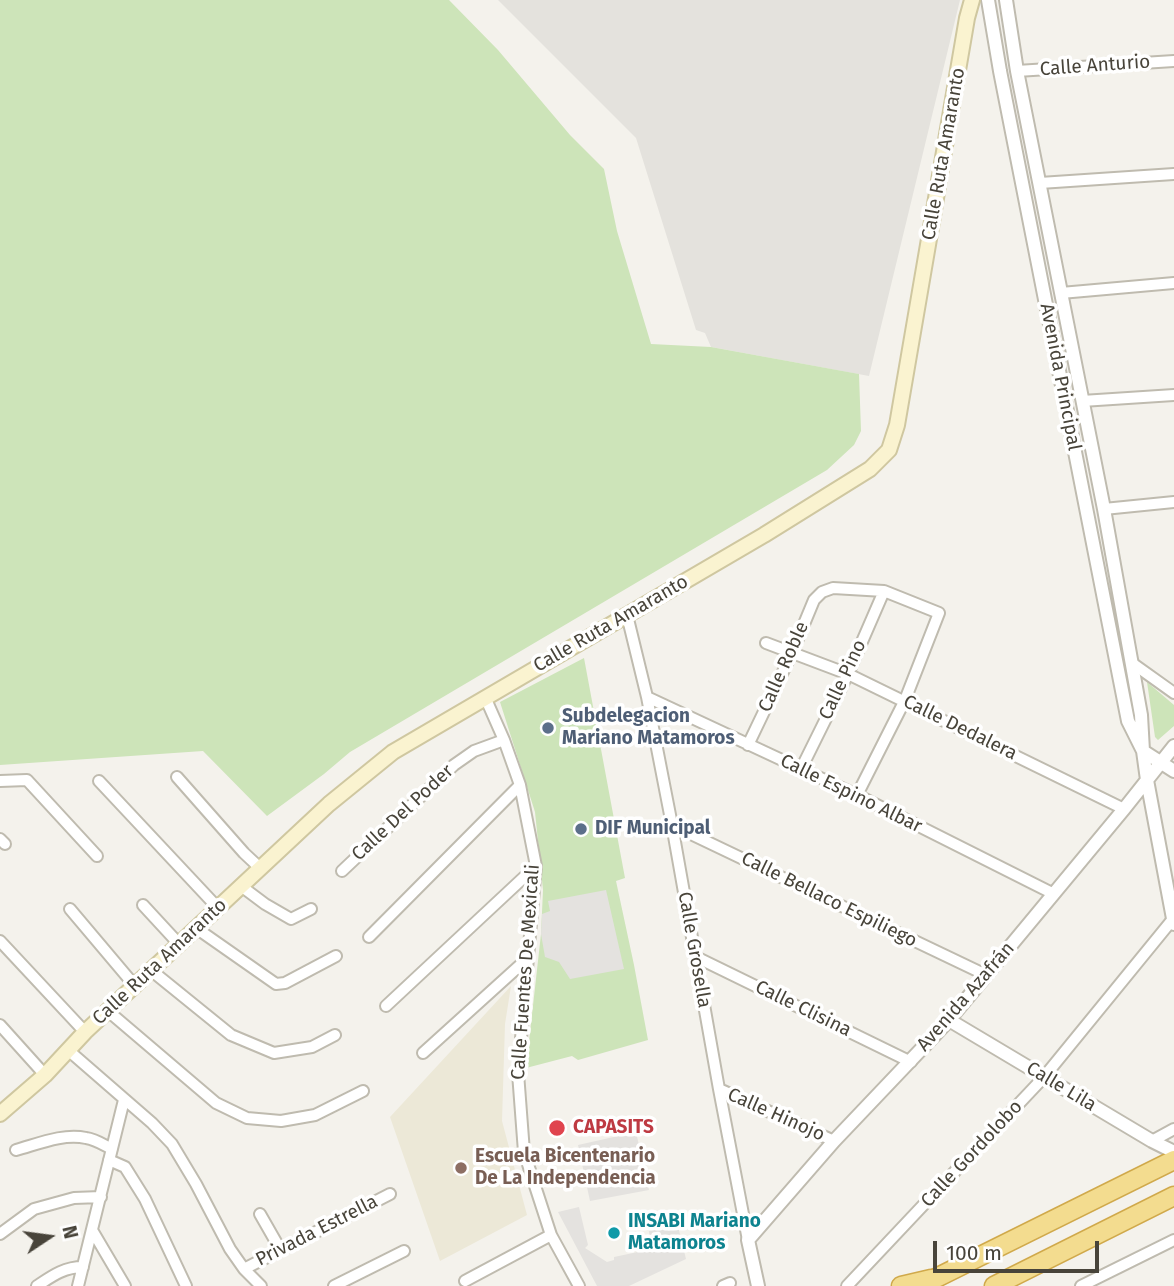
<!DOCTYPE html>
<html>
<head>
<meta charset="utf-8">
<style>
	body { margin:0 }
	#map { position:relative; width:1174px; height:1286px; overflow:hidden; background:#f4f2ec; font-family:"Fira Sans",sans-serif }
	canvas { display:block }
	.north { position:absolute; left:14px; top:1202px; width:70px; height:70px; -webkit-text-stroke:5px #fff; paint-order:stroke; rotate:77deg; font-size:19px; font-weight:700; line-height:28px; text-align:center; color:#48443a }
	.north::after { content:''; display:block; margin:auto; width:24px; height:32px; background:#48443a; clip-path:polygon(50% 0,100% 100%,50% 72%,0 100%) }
	.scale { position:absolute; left:933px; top:1241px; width:166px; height:32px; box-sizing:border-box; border:4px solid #48443a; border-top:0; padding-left:9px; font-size:21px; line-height:24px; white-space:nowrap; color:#48443a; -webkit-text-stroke:5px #fff; paint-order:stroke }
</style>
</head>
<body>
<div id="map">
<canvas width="1174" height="1286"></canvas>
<div class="north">N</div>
<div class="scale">100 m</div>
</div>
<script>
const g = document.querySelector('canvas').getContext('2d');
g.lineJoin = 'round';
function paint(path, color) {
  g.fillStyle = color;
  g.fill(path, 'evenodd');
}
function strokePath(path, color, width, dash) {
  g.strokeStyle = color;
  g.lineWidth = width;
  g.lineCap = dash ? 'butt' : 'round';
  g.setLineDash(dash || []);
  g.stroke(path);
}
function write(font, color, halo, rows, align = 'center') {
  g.font = font + ' "Fira Sans",sans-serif';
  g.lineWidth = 7;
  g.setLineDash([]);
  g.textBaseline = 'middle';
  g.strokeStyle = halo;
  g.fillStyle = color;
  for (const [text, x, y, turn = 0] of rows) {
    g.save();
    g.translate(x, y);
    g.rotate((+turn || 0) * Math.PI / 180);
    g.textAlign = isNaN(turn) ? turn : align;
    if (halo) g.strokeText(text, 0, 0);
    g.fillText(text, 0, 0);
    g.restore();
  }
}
const industrial = new Path2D(`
	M 498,0 L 960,0 L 869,376 L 711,347 L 705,333 L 696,330 L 636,138 Z`);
const education = new Path2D(`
	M 511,986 L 505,1024 L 502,1121 L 527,1215 L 440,1261 L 390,1117 Z`);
const green = new Path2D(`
	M 0,0 L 449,0 L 498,50 L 570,135 L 604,169 L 617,231 L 651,344 L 711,347 L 859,374 L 861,431 L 854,445 L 827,470 L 350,752 L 324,774 L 267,816 L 203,751 L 0,765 Z
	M 584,658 L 625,878 L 616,881 L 634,965 L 648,1040 L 578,1060 L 572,1056 L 526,1068 L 541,934 L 543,890 L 535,812 L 500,702 Z
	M 1147,682 L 1174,705 L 1174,726 L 1158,740 L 1155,737 Z`);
const parking = new Path2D(`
	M 606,890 L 624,969 L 570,979 L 559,962 L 545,957 L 541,934 L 542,914 L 550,911 L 548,901 Z
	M 636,1132 L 649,1190 L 590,1201 L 578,1145 Z
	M 579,1207 L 588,1245 L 585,1248 L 607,1262 L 614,1260 L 614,1257 L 652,1249 L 647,1221 L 675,1214 L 686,1259 L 629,1286 L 597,1286 L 558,1212 Z`);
const minor = new Path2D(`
	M 1017,71 L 1174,61
	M 1040,183 L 1174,174
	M 1061,293 L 1174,283
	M 1082,401 L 1174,395
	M 1104,509 L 1174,502
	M 627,615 L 647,697 L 672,825 L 719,1089 L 748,1240
	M 766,643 L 848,674 L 1124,809
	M 1132,663 L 1174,693
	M 485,697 L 504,740 L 520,785 L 536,866 L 518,1073 L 524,1152 L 551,1235 L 579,1286
	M 647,697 L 857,795 L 1054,894
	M 748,745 L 792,653 L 814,600 L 822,592 L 833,588 L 884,591 L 939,613 L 905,700 L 857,795
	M 801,769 L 848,674 L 884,591
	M 177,777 L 244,853 L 260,868
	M 0,781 L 27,780 L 97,856
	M 99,781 L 218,908
	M 672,825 L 986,975
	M 0,839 L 5,844
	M 342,871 L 454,765 L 474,751 L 504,740
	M 241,886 L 265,904 L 291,919 L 311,909
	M 143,905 L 179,944
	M 70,909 L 135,986
	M 196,928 L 276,984 L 285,983 L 336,956
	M 369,937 L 520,785
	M 0,941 L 85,1032
	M 696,957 L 911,1062
	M 152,971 L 231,1035 L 274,1053 L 312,1047 L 335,1035
	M 386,1006 L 536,866
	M 108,1011 L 216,1103 L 247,1118 L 281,1121 L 315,1115 L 363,1091
	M 0,1025 L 45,1075
	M 68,1050 L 152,1123 L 172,1144 L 196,1184 L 230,1249 L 244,1269 L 261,1286
	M 423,1053 L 528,958
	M 719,1089 L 834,1141
	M 1152,1141 L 1174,1129
	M 16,1150 C 38,1144 63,1133 86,1138 C 95,1139 104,1145 112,1149
	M 109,1160 L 125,1167 L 145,1199 L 186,1286
	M 260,1214 L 280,1249
	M 92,1230 L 125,1286
	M 0,1234 L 34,1209 L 74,1198 L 101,1197
	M 244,1269 L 390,1194
	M 465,1281 L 551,1235
	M 37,1286 C 52,1276 64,1267 83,1267
	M 78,1286 L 124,1100
	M 334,1286 L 404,1251
	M 723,1286 L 730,1283
	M 847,1286 L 1044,1077 L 1173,919
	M 1081,1286 L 1174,1240`);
const tertiary = new Path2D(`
	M 988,0 L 1000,71 L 1128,721 L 1143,751 L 1174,771
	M 1006,0 L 1017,71 L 1104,509 L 1141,715 L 1143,751 L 1147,780 L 1174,924
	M 949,1020 L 1152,1141 L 1174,1152
	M 758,1286 L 748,1240 L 834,1141 L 949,1020 L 1124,809 L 1174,746`);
const secondary = new Path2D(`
	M 0,1114 L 45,1075 L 85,1032 L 329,804 L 393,752 L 764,535 L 870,469 L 889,450 L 897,425 L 967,18 L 972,0`);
const trunk = new Path2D(`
	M 901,1286 L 931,1279
	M 920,1286 L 1174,1160
	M 994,1286 L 1174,1196`);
const markers = [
	[548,728,7,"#5c6f8a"],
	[581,829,7,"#5c6f8a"],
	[557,1128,9,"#e0444e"],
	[461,1168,7,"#8d6e63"],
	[614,1233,7,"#0f9aa8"]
];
const streetNames = [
	["Calle Anturio",1095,66,-4],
	["Calle Ruta Amaranto",944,154,-80],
	["Avenida Principal",1060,377,79],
	["Calle Ruta Amaranto",611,624,-30],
	["Calle Roble",784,667,-66],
	["Calle Pino",843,680,-65],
	["Calle Dedalera",960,728,26],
	["Calle Espino Albar",851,794,26],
	["Calle Del Poder",403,813,-43],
	["Calle Bellaco Espiliego",829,900,26],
	["Calle Grosella",694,950,80],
	["Calle Ruta Amaranto",160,962,-43],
	["Calle Fuentes De Mexicali",526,972,-86],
	["Avenida Azafrán",966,997,-49],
	["Calle Clisina",803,1009,26],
	["Calle Lila",1061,1087,31],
	["Calle Hinojo",776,1115,24],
	["Calle Gordolobo",972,1154,-47],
	["Privada Estrella",317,1231,-27]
];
const serviceNames = [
	["Subdelegacion",562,717],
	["Mariano Matamoros",562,739],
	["DIF Municipal",595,829]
];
const healthNames = [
	["CAPASITS",573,1128]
];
const educationNames = [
	["Escuela Bicentenario",475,1157],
	["De La Independencia",475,1179]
];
const cultureNames = [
	["INSABI Mariano",628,1222],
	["Matamoros",628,1244]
];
paint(industrial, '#e4e2dd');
paint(education, '#ece8d7');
paint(green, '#cde4b9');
paint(parking, '#e4e2df');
strokePath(minor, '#bfbbaf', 14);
strokePath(tertiary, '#bfbbaf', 16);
strokePath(secondary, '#cfc7a0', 18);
strokePath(trunk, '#d0a94b', 21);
strokePath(minor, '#fff', 10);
strokePath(tertiary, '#fff', 12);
strokePath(secondary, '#faf3d0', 14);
strokePath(trunk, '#f3dc8f', 18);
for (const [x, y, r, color] of markers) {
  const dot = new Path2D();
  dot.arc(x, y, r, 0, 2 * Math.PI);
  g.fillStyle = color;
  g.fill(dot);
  strokePath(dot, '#fff', 2.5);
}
write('19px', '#48443a', '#fff', streetNames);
write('bold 19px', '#4e5e75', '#fff', serviceNames, 'left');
write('bold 19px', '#be3a42', '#fff', healthNames, 'left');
write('bold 19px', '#785e54', '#fff', educationNames, 'left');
write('bold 19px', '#0d838f', '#fff', cultureNames, 'left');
</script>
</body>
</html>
